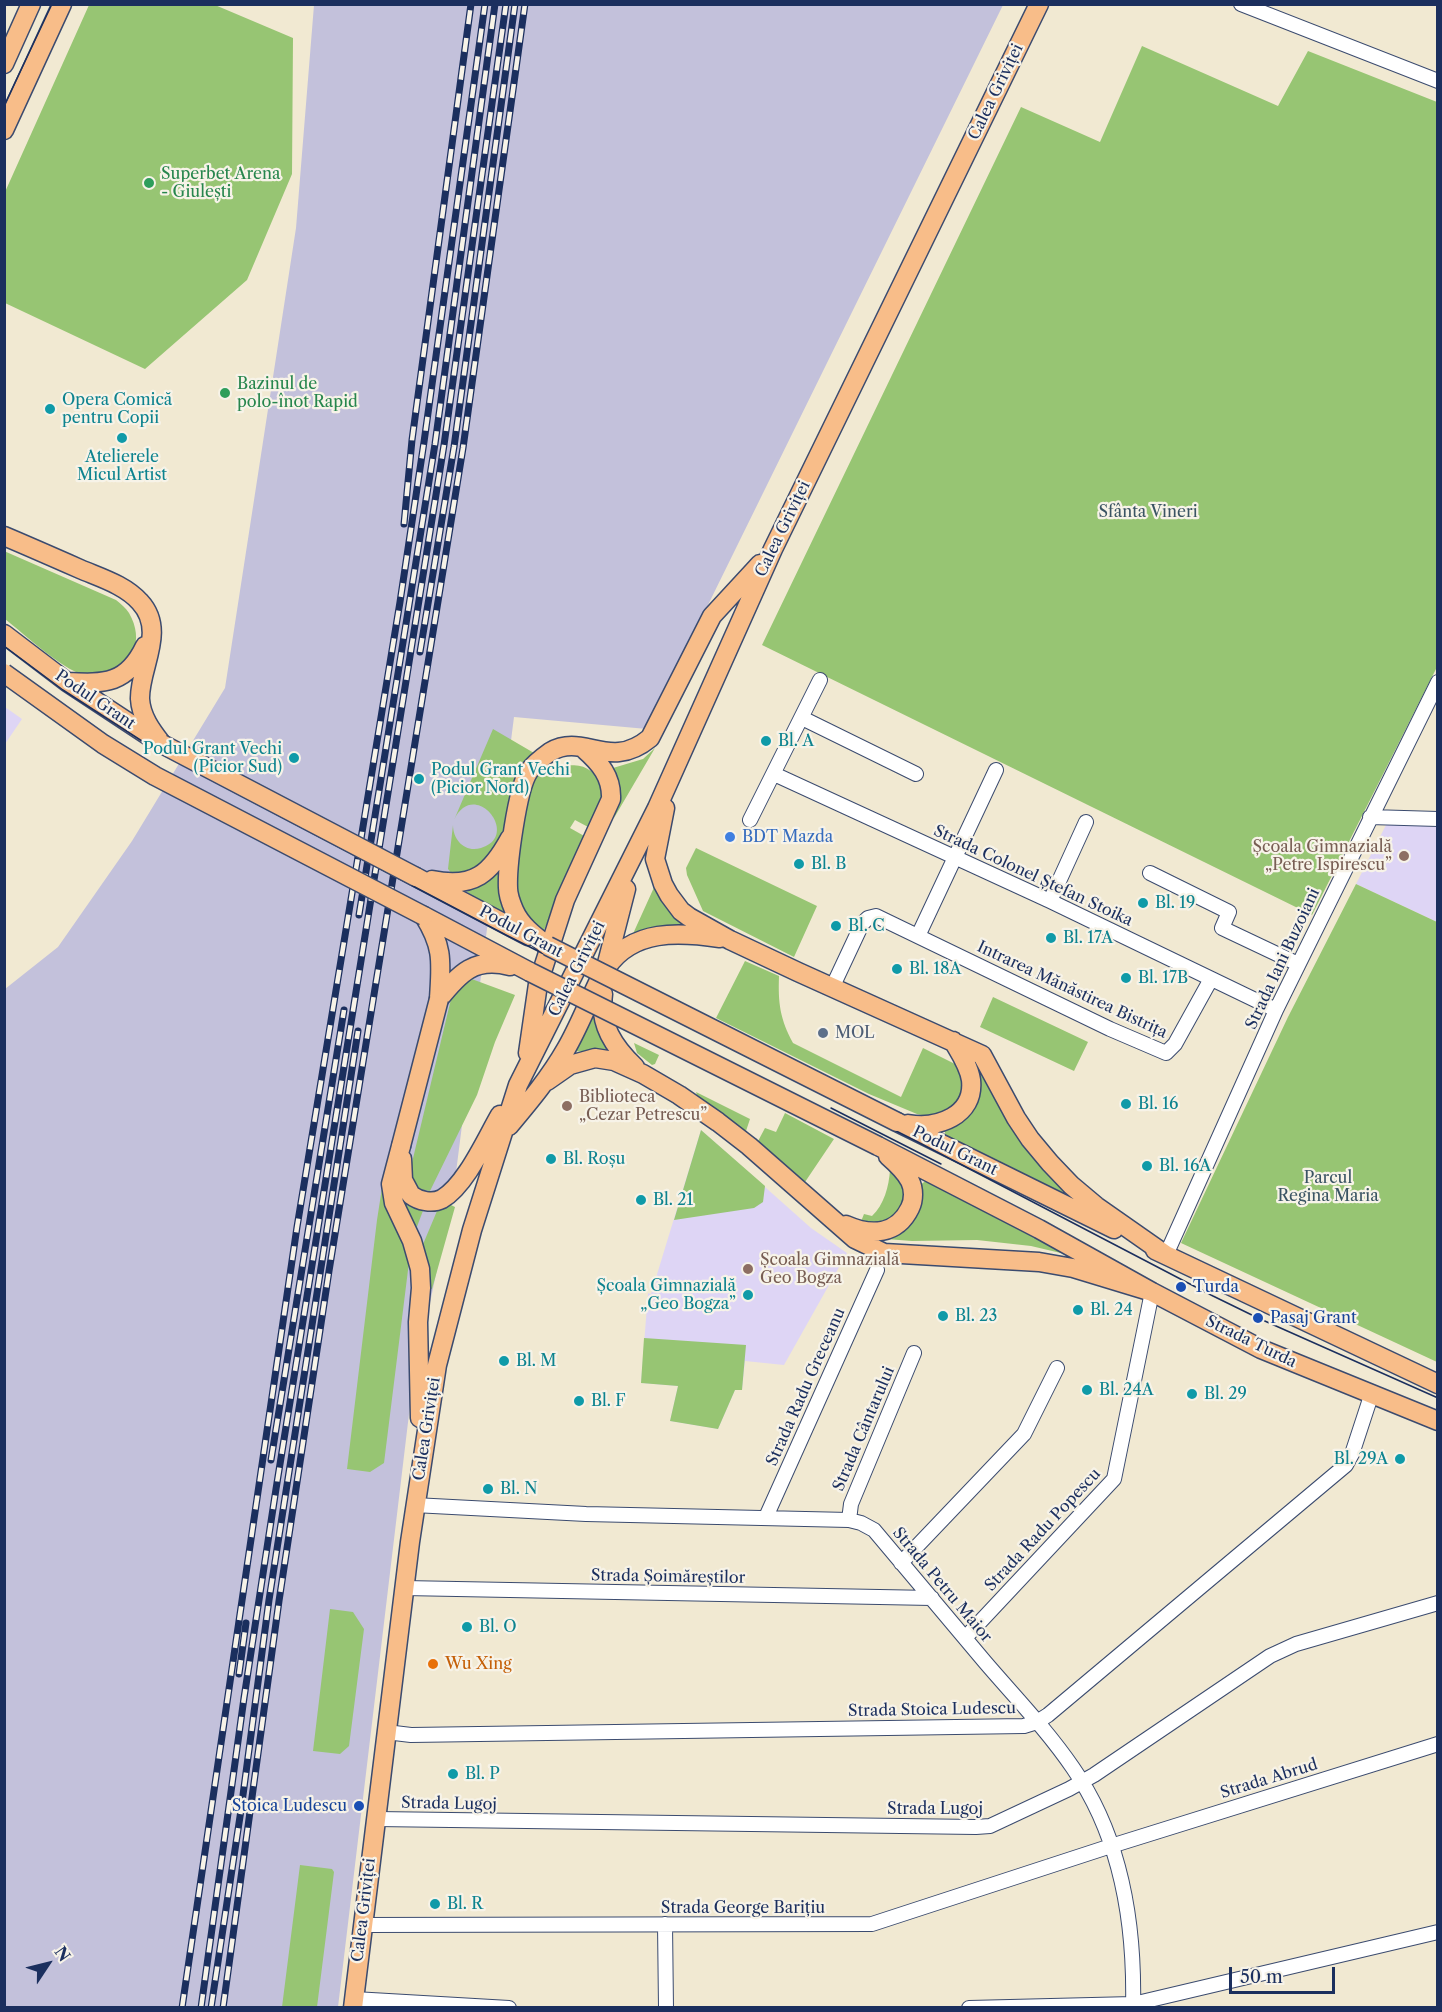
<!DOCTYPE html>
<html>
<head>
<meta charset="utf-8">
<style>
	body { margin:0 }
	#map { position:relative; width:1442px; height:2012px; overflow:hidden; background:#f1e9d2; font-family:"Libre Caslon Text",serif }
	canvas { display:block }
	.frame { position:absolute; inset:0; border:6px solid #1b2f5e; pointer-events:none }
	.north { position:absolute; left:18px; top:1934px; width:60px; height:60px; -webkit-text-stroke:4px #f7f3e8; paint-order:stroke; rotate:55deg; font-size:16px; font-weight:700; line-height:24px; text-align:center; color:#1b2f5e }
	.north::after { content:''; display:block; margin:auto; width:21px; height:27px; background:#1b2f5e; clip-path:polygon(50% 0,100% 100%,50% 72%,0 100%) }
	.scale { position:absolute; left:1229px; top:1967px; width:106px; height:27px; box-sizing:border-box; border:3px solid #1b2f5e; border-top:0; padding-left:8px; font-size:18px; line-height:21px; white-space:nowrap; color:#1b2f5e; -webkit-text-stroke:4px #f7f3e8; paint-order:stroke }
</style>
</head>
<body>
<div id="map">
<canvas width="1442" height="2012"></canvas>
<div class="frame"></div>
<div class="north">N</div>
<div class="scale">50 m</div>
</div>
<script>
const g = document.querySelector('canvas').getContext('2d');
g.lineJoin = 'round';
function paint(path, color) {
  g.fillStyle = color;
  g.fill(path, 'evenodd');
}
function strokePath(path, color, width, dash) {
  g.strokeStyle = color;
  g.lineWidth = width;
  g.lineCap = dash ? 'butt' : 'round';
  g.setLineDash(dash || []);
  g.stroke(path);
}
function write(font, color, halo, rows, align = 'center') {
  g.font = font + ' "Libre Caslon Text",serif';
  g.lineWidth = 4.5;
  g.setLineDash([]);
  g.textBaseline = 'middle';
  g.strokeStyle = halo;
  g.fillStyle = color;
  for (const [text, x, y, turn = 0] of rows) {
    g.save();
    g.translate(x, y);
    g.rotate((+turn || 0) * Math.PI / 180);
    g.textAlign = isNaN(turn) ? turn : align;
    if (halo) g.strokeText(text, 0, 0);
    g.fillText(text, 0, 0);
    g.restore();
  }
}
const built = new Path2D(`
	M 5,707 L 22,719 L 5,744 Z
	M 1387,823 L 1437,827 L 1437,922 L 1356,884 Z
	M 701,1130 L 811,1228 L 847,1253 L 784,1365 L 745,1361 L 742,1390 L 735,1390 L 718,1429 L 670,1421 L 678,1386 L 641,1383 L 648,1293 L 651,1294 Z`);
const industrial = new Path2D(`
	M 314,5 L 1003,5 L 647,729 L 514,717 L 454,1188 L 412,1389 L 338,2007 L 5,2008 L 5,989 L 58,947 L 132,841 L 225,688 L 296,228 Z`);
const green = new Path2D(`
	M 89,5 L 215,5 L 293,38 L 292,174 L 247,280 L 145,369 L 5,303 L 5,192 Z
	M 1142,46 L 1278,106 L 1308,51 L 1437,102 L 1437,667 L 1312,915 L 762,645 L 1021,107 L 1100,142 Z
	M 4,551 L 116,600 C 121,604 126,608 129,613 C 145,641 133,667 103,673 C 99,674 93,676 89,676 C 68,675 23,633 5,619 Z
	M 493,729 L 534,753 L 550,773 C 575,759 592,764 605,790 L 590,828 L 575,820 L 570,828 L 586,837 L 543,932 L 471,896 L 448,869 L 453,825 C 453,840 465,853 481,848 C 522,836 474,777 454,820 Z
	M 655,748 L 614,818 L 619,796 L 612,772 L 613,768 L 643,759 Z
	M 696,848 L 817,906 L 794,957 L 703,911 L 687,875 L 686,868 Z
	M 656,883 L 688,925 L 632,936 Z
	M 1356,884 L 1437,922 L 1437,1362 L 1181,1243 L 1288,1017 Z
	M 745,961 L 779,976 C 778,1003 780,1019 793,1043 L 901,1097 L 923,1048 L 959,1066 L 965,1081 L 960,1103 L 934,1118 L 917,1114 L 869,1094 L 716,1018 Z
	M 469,978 L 515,995 L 495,1042 L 477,1095 L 430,1191 C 417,1190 412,1183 410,1171 L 451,999 L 454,993 Z
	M 993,997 L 1088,1042 L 1074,1071 L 980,1027 Z
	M 591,1015 L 594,1016 L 611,1053 L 572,1051 Z
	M 634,1043 L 659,1055 L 655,1064 L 652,1065 L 637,1053 Z
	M 977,1064 L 1075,1198 L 1075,1201 L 945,1135 L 945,1129 L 958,1124 L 966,1117 Z
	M 696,1092 L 750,1119 L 746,1131 L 741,1131 L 697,1095 Z
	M 785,1113 L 834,1139 L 803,1185 L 757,1143 L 765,1128 L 776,1132 Z
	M 701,1130 L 765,1186 L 763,1202 L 754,1208 L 674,1220 Z
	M 890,1170 L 900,1179 L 905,1196 L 900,1213 L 886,1224 L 860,1224 L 864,1214 L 872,1216 C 884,1205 889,1186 890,1170 Z
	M 384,1175 L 410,1254 L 384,1463 L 370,1472 L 347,1469 L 377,1220 Z
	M 927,1180 L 1065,1254 L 1031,1246 L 977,1240 L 912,1241 L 886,1239 L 899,1233 L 920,1185 Z
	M 408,1203 L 424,1208 L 415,1232 L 402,1205 Z
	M 449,1204 L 455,1207 L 432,1289 L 427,1288 L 421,1249 L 437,1211 Z
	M 644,1338 L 746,1345 L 742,1390 L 735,1390 L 718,1429 L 670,1421 L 678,1386 L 641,1383 Z
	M 330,1609 L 353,1612 L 364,1629 L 349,1746 L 340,1754 L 313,1751 Z
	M 300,1865 L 332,1869 L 334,1872 L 317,2007 L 282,2007 Z`);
const minor = new Path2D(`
	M 1241,4 L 1438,81
	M 802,718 L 916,774
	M 774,774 L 1050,901 L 1276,1010
	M 1370,817 L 1438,819
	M 750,820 L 820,680
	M 1150,873 L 1229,912 L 1222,928 L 1298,964
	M 1050,901 L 1086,822
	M 918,936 L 996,770
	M 832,988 L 862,924 L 868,918 L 876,916 L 1110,1029 L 1166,1053 L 1175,1044 L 1211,979
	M 1166,1255 L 1276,1010 L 1438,682
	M 414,1505 L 586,1514 L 849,1520 L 861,1523 L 874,1530 C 911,1574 948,1618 985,1662 C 1015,1697 1047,1730 1073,1768 C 1121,1837 1135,1925 1133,2008
	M 766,1517 L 877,1270
	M 849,1520 L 851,1504 L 914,1353
	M 901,1563 L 1024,1434 L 1057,1368
	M 404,1588 L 932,1598
	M 965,1638 L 1114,1479 L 1152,1292
	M 386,1732 L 411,1735 L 1024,1726 L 1037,1722 L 1048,1715 L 1346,1465 L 1352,1454 L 1371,1396
	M 376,1819 L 976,1827 L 990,1826 L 1069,1789 L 1094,1775 L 1270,1656 L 1296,1644 L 1438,1603
	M 665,1924 L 666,2008
	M 362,1925 L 872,1924 L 1111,1846 L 1438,1744
	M 354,1999 L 509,2008
	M 969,2008 L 1133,2004 L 1438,1932`);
const major = new Path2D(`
	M 4,64 L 31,4
	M 4,130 L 62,4
	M 4,536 C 30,547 55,558 80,569 C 101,578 125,585 140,602 C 167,631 139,668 140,699 C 141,717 152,731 162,744
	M 4,634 L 67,682 L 155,740
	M 67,682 C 105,684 127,684 145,646
	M 665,808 L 655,859 L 663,884 L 669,895 L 681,911 L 689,917 L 730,940 L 798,972 L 982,1055 L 1016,1118 L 1030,1139 L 1050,1163 L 1071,1185 L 1096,1206 L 1166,1255
	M 416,877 L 528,936
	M 432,880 C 474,889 491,873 510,838
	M 424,916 L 530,972
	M 424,916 C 444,948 441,963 439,999
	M 548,946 C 535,936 521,926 514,910 C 511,903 508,896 508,888 C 507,866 517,788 529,771 C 534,764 543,757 550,752 C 584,732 609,772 650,738 L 712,616 L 760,564
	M 606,967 L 626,889
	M 603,994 C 599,1025 614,1047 635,1067
	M 439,999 C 460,973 474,957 510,966
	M 528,1053 L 538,984 L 565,900 L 611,799 C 612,777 600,763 584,749
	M 547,1081 L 570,1065 L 595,1058 L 614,1061 L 643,1074 L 679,1095 L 718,1122 L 749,1146 L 855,1239 L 884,1253 L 1039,1262 L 1073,1268 L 1152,1292
	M 897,1122 L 1114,1229
	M 908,1124 C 937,1129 975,1116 971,1080 C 969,1066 960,1053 953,1041
	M 509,1126 C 530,1101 550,1077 566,1049 C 577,1030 585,1010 594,991 C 598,983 601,974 607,967 C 633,929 679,932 720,938
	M 401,1146 L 391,1184 L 394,1203 L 412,1241 L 420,1269 L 421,1288 L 418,1322 L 420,1418
	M 878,1146 L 1039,1229 L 1152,1292 L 1261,1349 L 1438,1421
	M 402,1159 L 403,1180 L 411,1195 C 419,1201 432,1204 442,1199 C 466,1185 486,1139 500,1115
	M 846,1225 C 871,1236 897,1235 910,1208 C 914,1200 914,1189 910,1181 C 905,1171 896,1163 888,1156
	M 1155,1250 L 1438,1384
	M 353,2008 L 410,1542 L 437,1365 L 472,1230 L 518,1085 L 657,808 L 773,549 L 1039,4`);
const tram = new Path2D(`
	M 4,106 L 52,4
	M 4,646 L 63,690 L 162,754 L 506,935 L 916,1141 L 1213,1296 L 1258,1318 L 1438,1398
	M 831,1108 L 941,1164`);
const rail = new Path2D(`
	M 404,524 L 412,440 L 471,4
	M 420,652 L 454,447 L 515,4
	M 359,915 L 435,444 L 495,4
	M 271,1460 L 344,1010
	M 239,1674 L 246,1623
	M 182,2008 L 297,1227 L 400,602 L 424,442 L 485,4
	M 201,2008 L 244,1698 L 276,1489 L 444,445 L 506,4
	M 211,2008 L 241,1810 L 269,1600 L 358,1031
	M 223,2008 L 279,1601 L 329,1271 L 463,448 L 525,4`);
const majorBridge = new Path2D(`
	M 4,673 L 103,744 L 155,776 L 424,916
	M 162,744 L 416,877
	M 548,946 L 897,1122
	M 530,972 L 878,1146
	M 401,1146 L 439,999`);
const markers = [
	[149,183,6,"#2e9e5b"],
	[225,393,6,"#2e9e5b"],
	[50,409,6,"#0f9aa8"],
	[122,438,6,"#0f9aa8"],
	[766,741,6,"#0f9aa8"],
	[294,758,6,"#0f9aa8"],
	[419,779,6,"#0f9aa8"],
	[730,837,6,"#3f7fe0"],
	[1404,856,6,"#8d6e63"],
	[799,864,6,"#0f9aa8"],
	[1143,903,6,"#0f9aa8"],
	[836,926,6,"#0f9aa8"],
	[1051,938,6,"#0f9aa8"],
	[897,969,6,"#0f9aa8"],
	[1126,978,6,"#0f9aa8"],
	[823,1033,6,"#5c6f8a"],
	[1126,1104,6,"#0f9aa8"],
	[567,1106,6,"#8d6e63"],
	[551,1159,6,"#0f9aa8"],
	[1147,1166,6,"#0f9aa8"],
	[641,1200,6,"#0f9aa8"],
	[748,1269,6,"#8d6e63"],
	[1181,1287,6,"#1a4fb4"],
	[748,1295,6,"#0f9aa8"],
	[1078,1310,6,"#0f9aa8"],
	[943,1316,6,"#0f9aa8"],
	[1258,1318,6,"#1a4fb4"],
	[504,1361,6,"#0f9aa8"],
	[1087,1390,6,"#0f9aa8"],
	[1192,1394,6,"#0f9aa8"],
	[579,1401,6,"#0f9aa8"],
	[1400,1459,6,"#0f9aa8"],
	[488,1489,6,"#0f9aa8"],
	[467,1627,6,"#0f9aa8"],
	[433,1664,6,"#e8710a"],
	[453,1774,6,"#0f9aa8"],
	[359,1806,6,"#1a4fb4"],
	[435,1904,6,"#0f9aa8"]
];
const streetNames = [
	["Calea Griviței",996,92,-64],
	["Calea Griviței",783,529,-64],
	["Podul Grant",95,700,34],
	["Strada Colonel Ștefan Stoika",1033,876,25],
	["Podul Grant",521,932,28],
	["Strada Iani Buzoiani",1283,959,-65],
	["Calea Griviței",577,969,-63],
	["Intrarea Mănăstirea Bistrița",1072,990,25],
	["Podul Grant",955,1151,26],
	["Strada Turda",1251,1342,26],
	["Strada Radu Greceanu",806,1387,-66],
	["Calea Griviței",427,1429,-81],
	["Strada Cântarului",864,1429,-67],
	["Strada Radu Popescu",1043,1530,-47],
	["Strada Șoimăreștilor",668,1577,1],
	["Strada Petru Maior",942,1585,50],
	["Strada Stoica Ludescu",932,1710,-1],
	["Strada Abrud",1269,1779,-17],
	["Strada Lugoj",449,1804,1],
	["Strada Lugoj",935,1809],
	["Strada George Barițiu",743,1908],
	["Calea Griviței",364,1910,-83]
];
const leisureNames = [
	["Superbet Arena",161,174],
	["- Giulești",161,192],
	["Bazinul de",237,384],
	["polo-înot Rapid",237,402]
];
const cultureNames = [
	["Opera Comică",62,400],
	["pentru Copii",62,418],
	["Atelierele",122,457,"center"],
	["Micul Artist",122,475,"center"],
	["Bl. A",778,741],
	["Podul Grant Vechi",282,749,"right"],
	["(Picior Sud)",282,767,"right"],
	["Podul Grant Vechi",431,770],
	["(Picior Nord)",431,788],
	["Bl. B",811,864],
	["Bl. 19",1155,903],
	["Bl. C",848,926],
	["Bl. 17A",1063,938],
	["Bl. 18A",909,969],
	["Bl. 17B",1138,978],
	["Bl. 16",1138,1104],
	["Bl. Roșu",563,1159],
	["Bl. 16A",1159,1166],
	["Bl. 21",653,1200],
	["Școala Gimnazială",736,1286,"right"],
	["„Geo Bogza”",736,1304,"right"],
	["Bl. 24",1090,1310],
	["Bl. 23",955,1316],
	["Bl. M",516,1361],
	["Bl. 24A",1099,1390],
	["Bl. 29",1204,1394],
	["Bl. F",591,1401],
	["Bl. 29A",1388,1459,"right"],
	["Bl. N",500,1489],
	["Bl. O",479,1627],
	["Bl. P",465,1774],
	["Bl. R",447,1904]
];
const parkNames = [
	["Sfânta Vineri",1148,512],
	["Parcul",1328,1178],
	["Regina Maria",1328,1196]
];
const shopNames = [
	["BDT Mazda",742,837]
];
const educationNames = [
	["Școala Gimnazială",1392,847,"right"],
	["„Petre Ispirescu”",1392,865,"right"],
	["Biblioteca",579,1097],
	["„Cezar Petrescu”",579,1115],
	["Școala Gimnazială",760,1260],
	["Geo Bogza",760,1278]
];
const serviceNames = [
	["MOL",835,1033]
];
const transitNames = [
	["Turda",1193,1287],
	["Pasaj Grant",1270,1318],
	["Stoica Ludescu",347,1806,"right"]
];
const foodNames = [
	["Wu Xing",445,1664]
];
paint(built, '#ded5f5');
paint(industrial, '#c3c1db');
paint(green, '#97c573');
strokePath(minor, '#3b4b6f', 16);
strokePath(major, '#3b4b6f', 21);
strokePath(minor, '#fff', 14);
strokePath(major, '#f8bd89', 18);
strokePath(tram, '#1b2f5e', 1.5);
strokePath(rail, '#1b2f5e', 7);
strokePath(rail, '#f7f3e8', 4.5, [14]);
strokePath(majorBridge, '#3b4b6f', 21, []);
strokePath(majorBridge, '#f8bd89', 18);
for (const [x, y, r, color] of markers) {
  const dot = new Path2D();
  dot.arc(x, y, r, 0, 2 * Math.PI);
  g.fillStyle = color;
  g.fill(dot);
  strokePath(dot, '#f7f3e8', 2);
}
write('16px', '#1b2f5e', '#f7f3e8', streetNames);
write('16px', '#27864d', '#f7f3e8', leisureNames, 'left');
write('16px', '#0d838f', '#f7f3e8', cultureNames, 'left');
write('16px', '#3a5463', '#f7f3e8', parkNames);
write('16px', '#366cbe', '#f7f3e8', shopNames, 'left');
write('16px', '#785e54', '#f7f3e8', educationNames, 'left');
write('16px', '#4e5e75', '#f7f3e8', serviceNames, 'left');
write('16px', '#164399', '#f7f3e8', transitNames, 'left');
write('16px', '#c56008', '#f7f3e8', foodNames, 'left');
</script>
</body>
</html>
